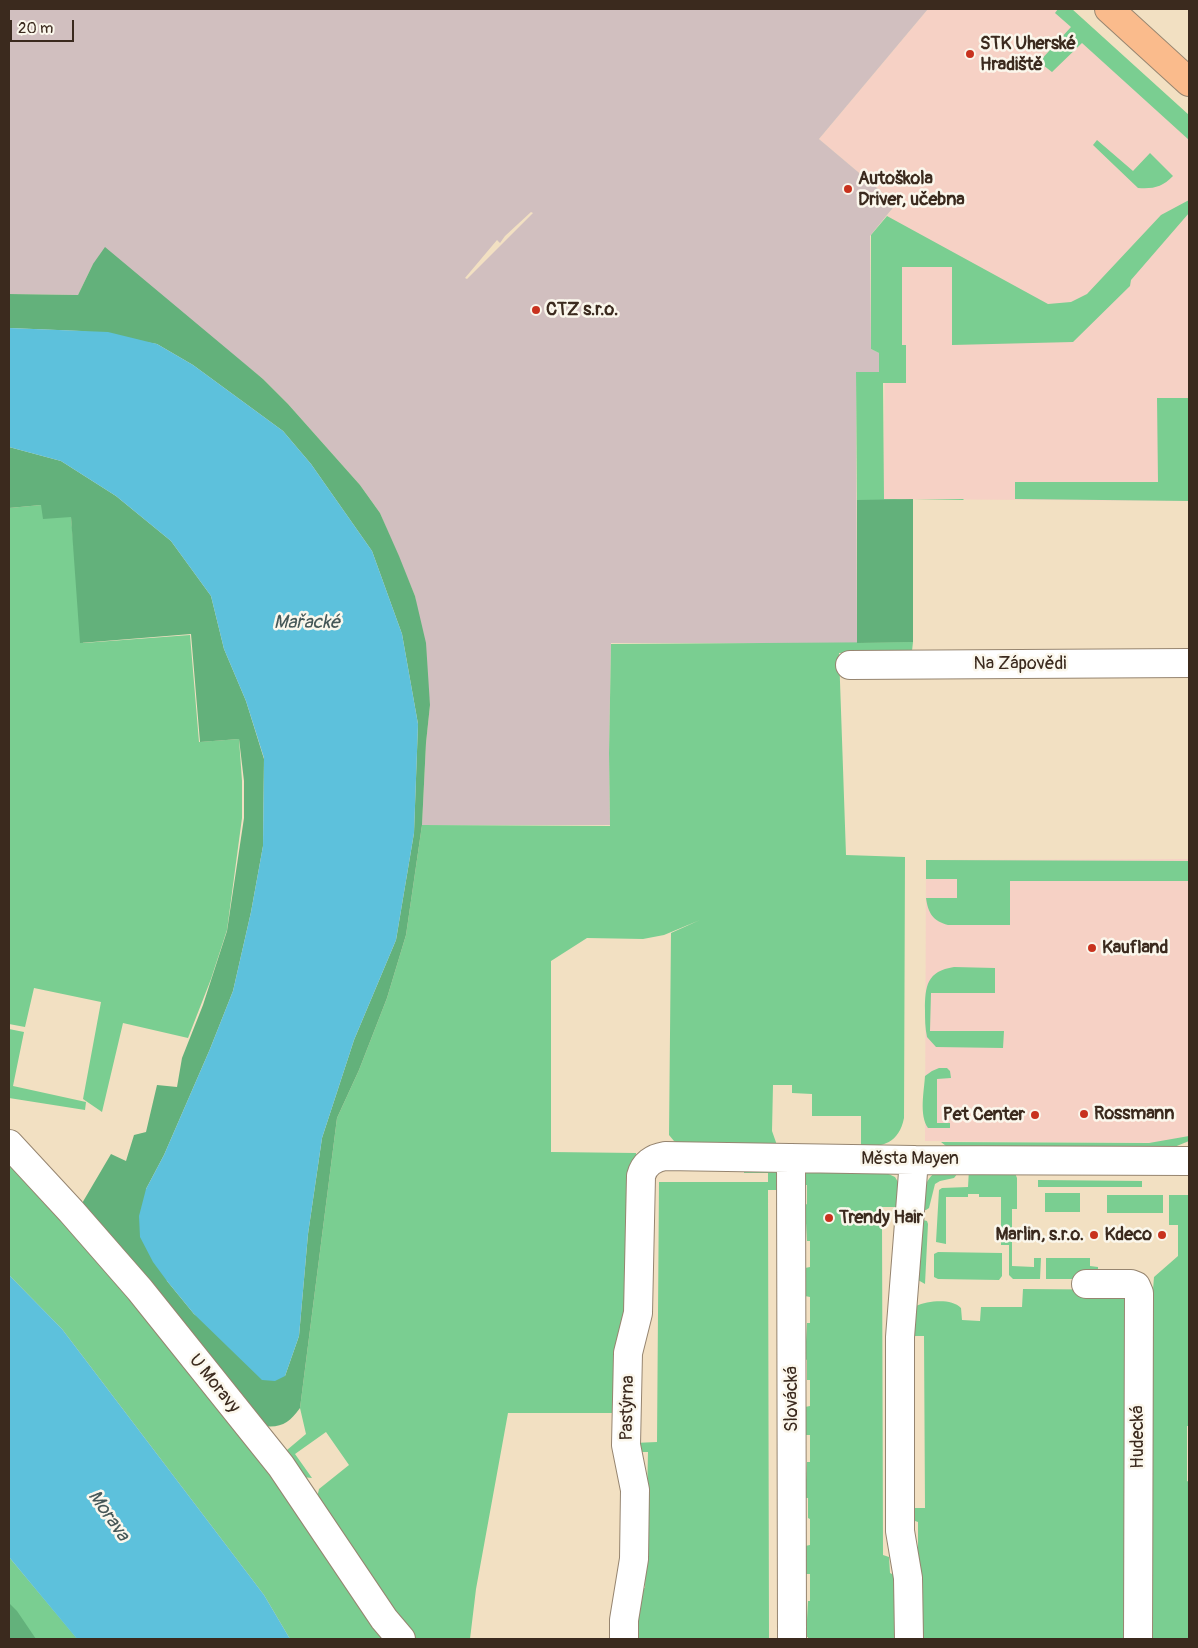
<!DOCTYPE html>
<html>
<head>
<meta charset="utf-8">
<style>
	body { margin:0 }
	#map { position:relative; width:1198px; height:1648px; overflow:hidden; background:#f2e0c2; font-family:Pangolin,sans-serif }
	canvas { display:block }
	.frame { position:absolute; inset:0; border:10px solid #3b2a1e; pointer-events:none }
	.scale { position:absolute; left:10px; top:20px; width:64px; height:22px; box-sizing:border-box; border:2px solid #3b2a1e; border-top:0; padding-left:6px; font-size:15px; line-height:18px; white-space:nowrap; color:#3b2a1e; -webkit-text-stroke:4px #fbf7ec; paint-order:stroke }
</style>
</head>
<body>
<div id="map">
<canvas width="1198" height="1648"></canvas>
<div class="frame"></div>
<div class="scale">20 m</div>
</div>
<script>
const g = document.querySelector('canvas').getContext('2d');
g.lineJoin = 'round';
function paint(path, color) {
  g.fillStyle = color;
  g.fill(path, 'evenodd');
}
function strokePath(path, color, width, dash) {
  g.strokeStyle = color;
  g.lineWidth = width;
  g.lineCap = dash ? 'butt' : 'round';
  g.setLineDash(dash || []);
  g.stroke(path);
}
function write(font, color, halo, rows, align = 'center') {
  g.font = font + ' Pangolin,sans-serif';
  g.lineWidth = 5;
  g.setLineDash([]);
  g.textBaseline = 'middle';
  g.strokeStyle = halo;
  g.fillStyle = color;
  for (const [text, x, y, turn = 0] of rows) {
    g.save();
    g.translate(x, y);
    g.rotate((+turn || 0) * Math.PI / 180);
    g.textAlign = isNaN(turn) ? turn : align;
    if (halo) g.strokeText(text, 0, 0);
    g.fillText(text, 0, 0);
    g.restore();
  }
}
const built = new Path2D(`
	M 928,9 L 1069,9 L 1189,119 L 1189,501 L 883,499 L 887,216 L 896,204 L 819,139 Z
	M 1189,859 L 1189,1143 L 925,1141 L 926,860 Z`);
const industrial = new Path2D(`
	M 9,9 L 928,9 L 819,139 L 896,204 L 870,236 L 871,349 L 879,353 L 879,372 L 856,373 L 857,643 L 611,643 L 609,753 L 610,825 L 422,825 L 426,743 L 430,705 L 415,596 L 380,513 L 360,485 L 288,404 L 263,379 L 207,334 L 93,264 L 78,295 L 9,294 ZM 531,212 L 533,213 L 467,279 L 465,278 L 497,240 L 500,243 L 505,236 Z`);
const green = new Path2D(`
	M 1058,9 L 1072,9 L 1189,115 L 1189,140 L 1082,43 L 1052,72 L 1039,62 L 1071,27 L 1055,13 Z
	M 1097,140 L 1133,171 L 1150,153 L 1173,176 C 1162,187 1154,189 1138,188 L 1093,145 Z
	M 1189,200 L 1189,213 L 1131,280 L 1130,286 L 1073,342 L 952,345 L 952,267 L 902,267 L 902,345 L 906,345 L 906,383 L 883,383 L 884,499 L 964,499 L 963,500 L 913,499 L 857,502 L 856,372 L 879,372 L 879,353 L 871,349 L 871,235 L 887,216 L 1048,304 L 1071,302 L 1087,294 L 1161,215 Z
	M 1157,398 L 1189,398 L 1189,501 L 1015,499 L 1015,482 L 1158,482 Z
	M 41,505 L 71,517 L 83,643 L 190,635 L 199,742 L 239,739 L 242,781 L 242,818 L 227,930 L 211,979 L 188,1038 L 123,1023 L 102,1112 L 83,1099 L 101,1002 L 34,988 L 25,1027 L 9,1024 L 9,508 Z
	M 913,642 L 912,651 L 839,653 L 846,855 L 905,857 L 904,1118 C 899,1143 883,1147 861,1147 L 861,1116 L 812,1116 L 812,1094 L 792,1093 L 792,1085 L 773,1085 L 772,1131 L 778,1148 L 685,1147 L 674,1141 L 669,1135 L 671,933 L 700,920 L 664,935 L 643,939 L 587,938 L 551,961 L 551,1152 L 636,1153 L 633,1311 L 622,1413 L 508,1413 L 476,1589 L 470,1639 L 413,1639 L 316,1502 L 319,1489 L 349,1465 L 326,1432 L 295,1454 L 312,1478 L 302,1477 L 286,1453 L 287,1450 L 306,1434 L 300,1408 L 337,1118 L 359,1070 L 387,998 L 406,935 L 422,825 L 610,826 L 609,753 L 611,644 Z
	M 926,860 L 1189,861 L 1189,881 L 1010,881 L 1010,925 L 948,925 C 933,921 928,913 926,898 L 957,898 L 957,879 L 926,879 Z
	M 954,967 L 995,968 L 995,993 L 931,993 L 930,1031 L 1004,1031 L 1003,1048 L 936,1047 L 927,1037 C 925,1028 925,1019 925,1010 C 925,986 927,971 954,967 Z
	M 9,1029 L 24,1032 L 13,1086 L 86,1102 L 85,1110 L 9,1098 Z
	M 939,1068 L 947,1068 L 950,1071 L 951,1078 L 937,1079 L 937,1123 L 950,1123 L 950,1128 L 928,1128 C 919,1115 924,1092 925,1076 L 932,1071 Z
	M 1189,1136 L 1189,1141 L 1167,1150 L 951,1150 L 941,1142 L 1149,1143 Z
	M 9,1154 L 143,1301 L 391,1639 L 290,1639 L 264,1595 L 62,1329 L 9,1275 Z
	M 744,1169 L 781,1172 L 784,1190 L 768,1190 L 769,1639 L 638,1639 L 638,1589 L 645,1588 L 648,1452 L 634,1452 L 634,1443 L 657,1442 L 659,1182 L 768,1182 L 768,1173 L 744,1173 Z
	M 969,1169 L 1015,1173 L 1017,1178 L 1017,1209 L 1012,1209 L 1012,1266 L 1034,1267 L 1034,1258 L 1041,1258 L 1040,1279 L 1013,1279 L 1009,1275 L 1009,1245 L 1001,1245 L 1001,1197 L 979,1197 L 979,1194 L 968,1194 L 968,1197 L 946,1197 L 946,1244 L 936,1242 L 939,1190 L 942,1188 L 968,1187 Z
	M 938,1170 L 958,1173 L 954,1178 L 940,1181 L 935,1184 L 929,1208 L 926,1210 L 919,1210 C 923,1193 923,1181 938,1170 Z
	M 803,1171 L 882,1171 L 895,1177 L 901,1187 L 902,1207 L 882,1207 L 882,1223 L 883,1555 L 889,1557 L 890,1573 L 894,1575 L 896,1632 L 894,1639 L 808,1639 L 808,1637 L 806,1637 L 808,1601 L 810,1601 L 810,1574 L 805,1574 L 805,1546 L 810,1545 L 810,1519 L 808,1518 L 808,1498 L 805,1498 L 807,1462 L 810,1462 L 810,1435 L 805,1435 L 805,1407 L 810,1406 L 810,1380 L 807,1380 L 807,1360 L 805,1359 L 807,1323 L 810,1323 L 810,1297 L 805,1296 L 805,1268 L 810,1267 L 810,1241 L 807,1241 L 805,1205 L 807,1204 L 807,1185 L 803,1185 Z
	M 1038,1180 L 1142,1181 L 1142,1187 L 1038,1187 Z
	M 1045,1193 L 1080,1193 L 1080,1212 L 1045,1212 Z
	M 1107,1195 L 1163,1195 L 1163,1213 L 1107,1213 Z
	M 1169,1195 L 1189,1195 L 1189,1426 L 1187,1426 L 1187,1481 L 1189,1482 L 1189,1639 L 924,1639 L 918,1601 L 918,1522 L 912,1520 L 909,1508 L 925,1508 L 924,1336 L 908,1336 L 916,1306 C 928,1301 951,1298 961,1308 L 962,1320 L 980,1321 L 981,1307 L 1022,1307 L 1023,1289 L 1153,1290 L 1154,1277 L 1178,1256 L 1178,1225 L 1169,1225 Z
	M 919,1219 L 927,1221 L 928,1224 L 925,1284 L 918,1280 Z
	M 938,1252 L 1002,1253 L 1002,1276 L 999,1280 L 938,1279 L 934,1277 L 934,1254 Z
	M 1046,1258 L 1090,1258 L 1090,1266 L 1098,1267 L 1098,1279 L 1046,1279 Z
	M 9,1557 L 75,1636 L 77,1639 L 9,1639 Z`);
const forest = new Path2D(`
	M 105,247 L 263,379 L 288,404 L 360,485 L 380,513 L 399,556 L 415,596 L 426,643 L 430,705 L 426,743 L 422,825 L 406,935 L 387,998 L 359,1070 L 337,1118 L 300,1408 C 289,1423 282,1428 263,1426 L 81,1205 L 111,1154 L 126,1161 L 134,1135 L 146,1132 L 157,1085 L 177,1087 L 182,1058 L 203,1005 L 227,931 L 244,818 L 244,781 L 239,739 L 200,742 L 191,634 L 80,643 L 71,517 L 43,519 L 41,505 L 9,508 L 9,447 L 61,461 L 116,496 L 171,541 L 211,596 L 224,649 L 246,701 L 264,759 L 263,846 L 251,912 L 233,991 L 210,1049 L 164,1155 L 146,1189 L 167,1281 L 194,1314 L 285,1376 L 299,1336 L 308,1234 L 322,1138 L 354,1040 L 396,940 L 414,833 L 418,724 L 402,634 L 372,551 L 311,464 L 283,431 L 193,365 L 157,344 L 81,331 L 9,328 L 9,294 L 78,295 L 93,264 Z
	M 913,499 L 913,642 L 857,643 L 857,500 Z
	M 9,1603 L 17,1611 L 36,1639 L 9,1639 Z`);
const water = new Path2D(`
	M 9,328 L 108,332 L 157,344 L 193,365 L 283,431 L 311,464 L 372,551 L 402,634 L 418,724 L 414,833 L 396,940 L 354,1040 L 322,1138 L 308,1234 L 299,1336 L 285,1376 L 275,1381 L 262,1380 L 194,1314 L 167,1281 L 153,1262 L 140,1237 L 139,1216 L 146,1189 L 164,1155 L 210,1049 L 233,991 L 251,912 L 263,846 L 264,758 L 246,701 L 224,649 L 211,596 L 171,541 L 116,496 L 61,461 L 9,447 Z
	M 9,1275 L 62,1329 L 264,1595 L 290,1639 L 77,1639 L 9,1557 Z`);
const minor = new Path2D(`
	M 850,665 L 1189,663
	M 9,1144 L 71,1211 L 140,1290 L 281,1466 L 384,1619 L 401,1639
	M 791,1158 L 792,1639
	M 1086,1284 L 1131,1284 L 1136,1286 L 1139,1293 L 1138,1639
	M 624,1639 L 624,1620 L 634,1559 L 635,1490 L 626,1445 L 628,1353 L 638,1313 L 641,1176 C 644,1164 653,1158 665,1156 L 914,1160 L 1189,1161
	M 909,1639 L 908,1578 L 900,1531 L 900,1337 L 914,1160`);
const major = new Path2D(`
	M 1109,9 L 1189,82`);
const markers = [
	[970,54,5,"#c8321e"],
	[848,189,5,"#c8321e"],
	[536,310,5,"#c8321e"],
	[1092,948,5,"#c8321e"],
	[1084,1114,5,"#c8321e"],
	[1035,1115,5,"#c8321e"],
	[829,1218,5,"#c8321e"],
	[1094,1235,5,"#c8321e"],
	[1162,1235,5,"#c8321e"]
];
const poiNames = [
	["STK Uherské",980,44],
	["Hradiště",980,65],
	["Autoškola",858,179],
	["Driver, učebna",858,200],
	["CTZ s.r.o.",546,310],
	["Kaufland",1102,948],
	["Rossmann",1094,1114],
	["Pet Center",1025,1115,"right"],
	["Trendy Hair",839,1218],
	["Marlin, s.r.o.",1084,1235,"right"],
	["Kdeco",1152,1235,"right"]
];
const streetNames = [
	["Na Zápovědi",1020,664],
	["Města Mayen",910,1159],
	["U Moravy",214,1384,51],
	["Slovácká",792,1399,-90],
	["Pastýrna",628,1408,-89],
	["Hudecká",1138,1437,-90]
];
const waterNames = [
	["Mařacké",307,623],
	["Morava",108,1516,55]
];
paint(built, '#f6d1c5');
paint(industrial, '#d1bfbf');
paint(green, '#7ace91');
paint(forest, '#63b17b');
paint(water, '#5dc1dc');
strokePath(minor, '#968570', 30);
strokePath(major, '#968570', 30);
strokePath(minor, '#fff', 28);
strokePath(major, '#fabb8c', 28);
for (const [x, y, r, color] of markers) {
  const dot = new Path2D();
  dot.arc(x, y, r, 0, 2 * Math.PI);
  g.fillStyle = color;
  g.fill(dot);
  strokePath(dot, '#fbf7ec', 2);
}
write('bold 18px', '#3b2a1e', '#fbf7ec', poiNames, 'left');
write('18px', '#3b2a1e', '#fbf7ec', streetNames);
write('italic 19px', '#455757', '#fbf7ec', waterNames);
</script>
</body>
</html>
